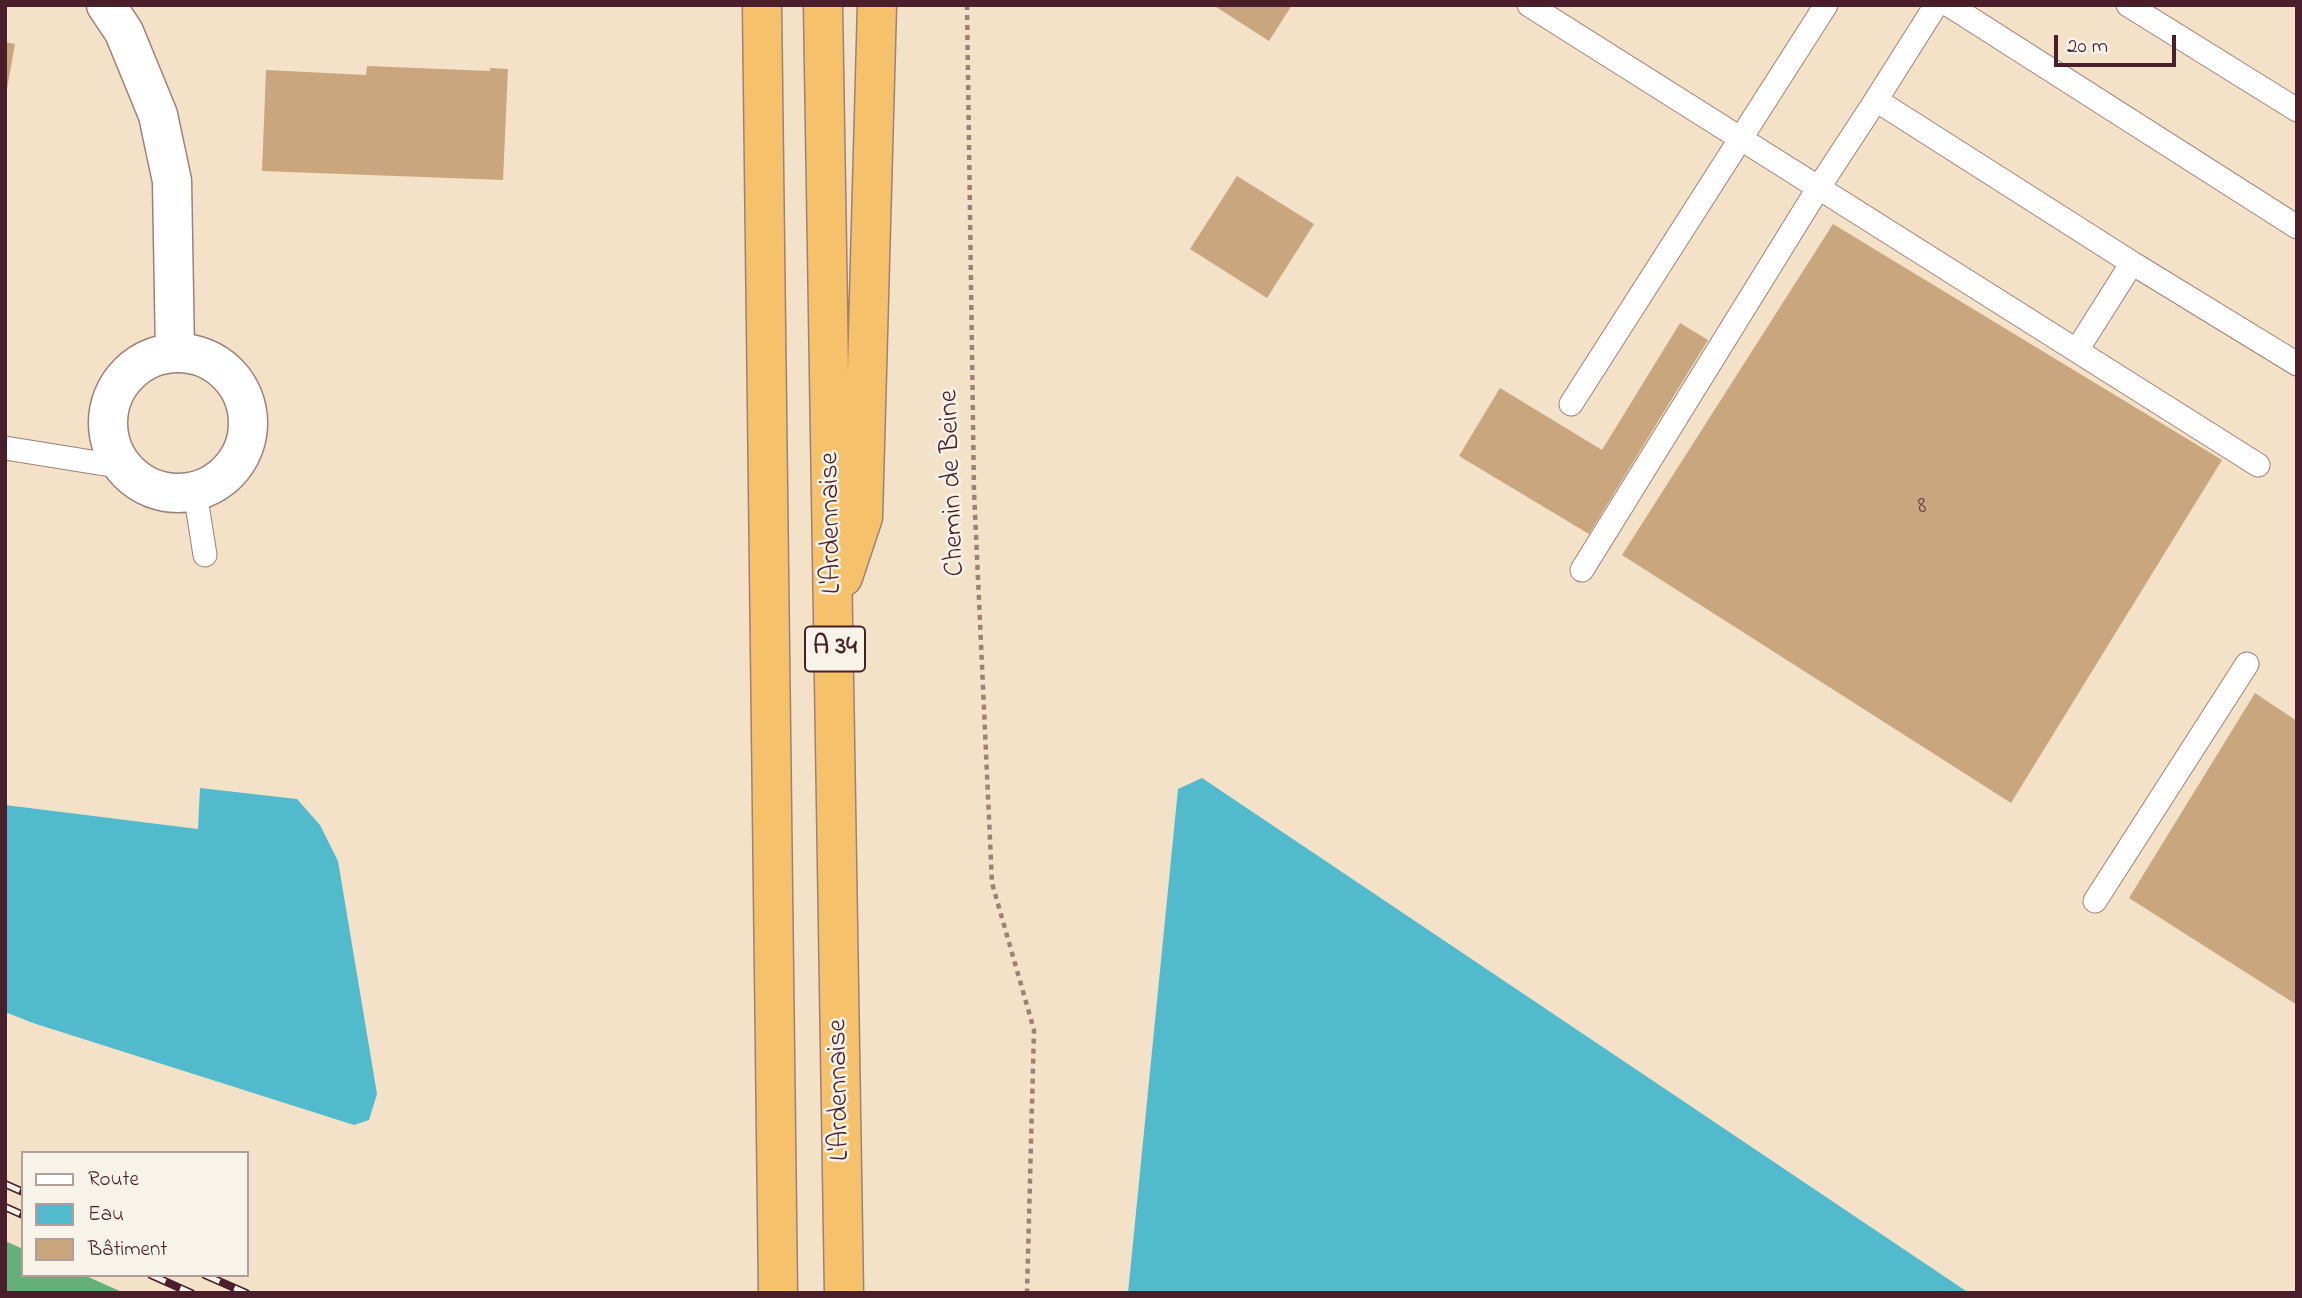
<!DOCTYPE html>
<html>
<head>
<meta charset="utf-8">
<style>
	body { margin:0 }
	#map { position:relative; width:2302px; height:1298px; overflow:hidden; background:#f3e2c8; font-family:"Indie Flower",sans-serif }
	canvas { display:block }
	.frame { position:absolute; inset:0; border:7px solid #4a1f2b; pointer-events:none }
	.legend { position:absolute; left:21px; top:1151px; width:228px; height:126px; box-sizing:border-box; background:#f7f3e8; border:2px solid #b29e9c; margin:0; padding:9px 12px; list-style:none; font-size:21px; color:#4a1f2b }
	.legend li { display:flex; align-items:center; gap:14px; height:35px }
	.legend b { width:35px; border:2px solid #b29e9c }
	.scale { position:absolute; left:2054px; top:35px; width:122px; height:32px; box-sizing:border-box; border:4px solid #4a1f2b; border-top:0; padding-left:9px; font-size:21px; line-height:24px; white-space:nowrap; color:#4a1f2b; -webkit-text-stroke:5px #f7f3e8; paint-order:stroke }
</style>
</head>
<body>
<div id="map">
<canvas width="2302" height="1298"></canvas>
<div class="frame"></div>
<ul class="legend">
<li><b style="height:9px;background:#fff"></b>Route</li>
<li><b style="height:19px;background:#51bbcd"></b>Eau</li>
<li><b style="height:19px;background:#c9a67e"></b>Bâtiment</li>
</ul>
<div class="scale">20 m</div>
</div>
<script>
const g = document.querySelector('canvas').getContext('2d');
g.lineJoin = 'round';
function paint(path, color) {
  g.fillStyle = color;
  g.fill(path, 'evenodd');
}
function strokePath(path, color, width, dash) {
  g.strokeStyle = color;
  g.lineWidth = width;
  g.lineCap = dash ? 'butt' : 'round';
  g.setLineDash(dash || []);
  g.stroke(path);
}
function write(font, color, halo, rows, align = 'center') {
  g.font = font + ' "Indie Flower",sans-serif';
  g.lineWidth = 5;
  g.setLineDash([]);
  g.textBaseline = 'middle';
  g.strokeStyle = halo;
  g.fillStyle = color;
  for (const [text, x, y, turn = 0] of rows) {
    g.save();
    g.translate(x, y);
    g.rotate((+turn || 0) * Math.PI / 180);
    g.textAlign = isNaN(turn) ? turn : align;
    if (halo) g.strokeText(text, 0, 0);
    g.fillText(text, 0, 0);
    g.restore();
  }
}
const forest = new Path2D(`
	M 5,1241 L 23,1249 L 23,1275 L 84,1275 L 124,1293 L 5,1293 Z`);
const water = new Path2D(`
	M 1202,778 L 1969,1293 L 1128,1293 L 1178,789 Z
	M 200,788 L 297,799 L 320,825 L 338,861 L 377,1094 L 369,1120 L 354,1125 L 33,1023 L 5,1012 L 5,805 L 198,829 Z`);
const building = new Path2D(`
	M 1213,5 L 1292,5 L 1269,41 Z
	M 5,42 L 15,44 L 7,89 L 5,89 Z
	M 367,66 L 490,71 L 490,68 L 508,69 L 503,180 L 262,171 L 266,70 L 366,75 Z
	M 1237,176 L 1314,224 L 1267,298 L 1190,249 Z
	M 1833,224 L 2222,460 L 2011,803 L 1622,555 Z
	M 1680,323 L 1708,340 L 1589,534 L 1459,456 L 1500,388 L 1602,450 Z
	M 2255,693 L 2297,721 L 2297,1005 L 2129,898 Z`);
const path = new Path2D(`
	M 967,5 L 974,491 L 992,883 L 1034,1030 L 1027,1293`);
const service = new Path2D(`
	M 1529,5 L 2258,465
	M 1949,5 L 2297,227
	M 2128,5 L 2297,110
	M 1876,100 L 1936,5
	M 2077,350 L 2132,263 L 2297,364
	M 1571,404 L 1826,5
	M 5,448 L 123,467
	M 195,492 L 205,555
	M 1582,570 L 1819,187 L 1876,100 L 2132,263
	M 2095,901 L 2247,664`);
const minor = new Path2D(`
	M 106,5 L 124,32 L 158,115 L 172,181 L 175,353
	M108 423a70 70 0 1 1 140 0a70 70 0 1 1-140 0Z`);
const motorway = new Path2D(`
	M 762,5 L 778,1293
	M 823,5 L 844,1293
	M 843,577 L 863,517 L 877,5`);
const rail = new Path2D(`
	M 5,1184 L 23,1192
	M 5,1207 L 23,1215
	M 151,1275 L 191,1293
	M 205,1275 L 246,1293`);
const numberNames = [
	["8",1922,508]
];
const shields = [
	[835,649,60]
];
const shieldNames = [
	["A 34",835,649]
];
const streetNames = [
	["Chemin de Beine",954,483,-92],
	["L'Ardennaise",833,523,-91],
	["L'Ardennaise",841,1090,-91]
];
paint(forest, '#65b078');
paint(water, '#51bbcd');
paint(building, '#c9a67e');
strokePath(service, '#9e807a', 25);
strokePath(minor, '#9e807a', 41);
strokePath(motorway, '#9e807a', 41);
strokePath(path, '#9e807a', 4.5, [5, 5]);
strokePath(service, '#fff', 23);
strokePath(minor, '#fff', 38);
strokePath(motorway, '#f6c16b', 38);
strokePath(rail, '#4a1f2b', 8);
strokePath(rail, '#f7f3e8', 5, [16]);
write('24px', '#6a4140', null, numberNames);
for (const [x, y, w] of shields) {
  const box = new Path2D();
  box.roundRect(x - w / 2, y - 22.5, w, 45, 5);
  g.fillStyle = '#f7f3e8';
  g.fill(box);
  strokePath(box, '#4a1f2b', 2);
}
write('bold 26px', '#4a1f2b', null, shieldNames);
write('28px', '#4a1f2b', '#f7f3e8', streetNames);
</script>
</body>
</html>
